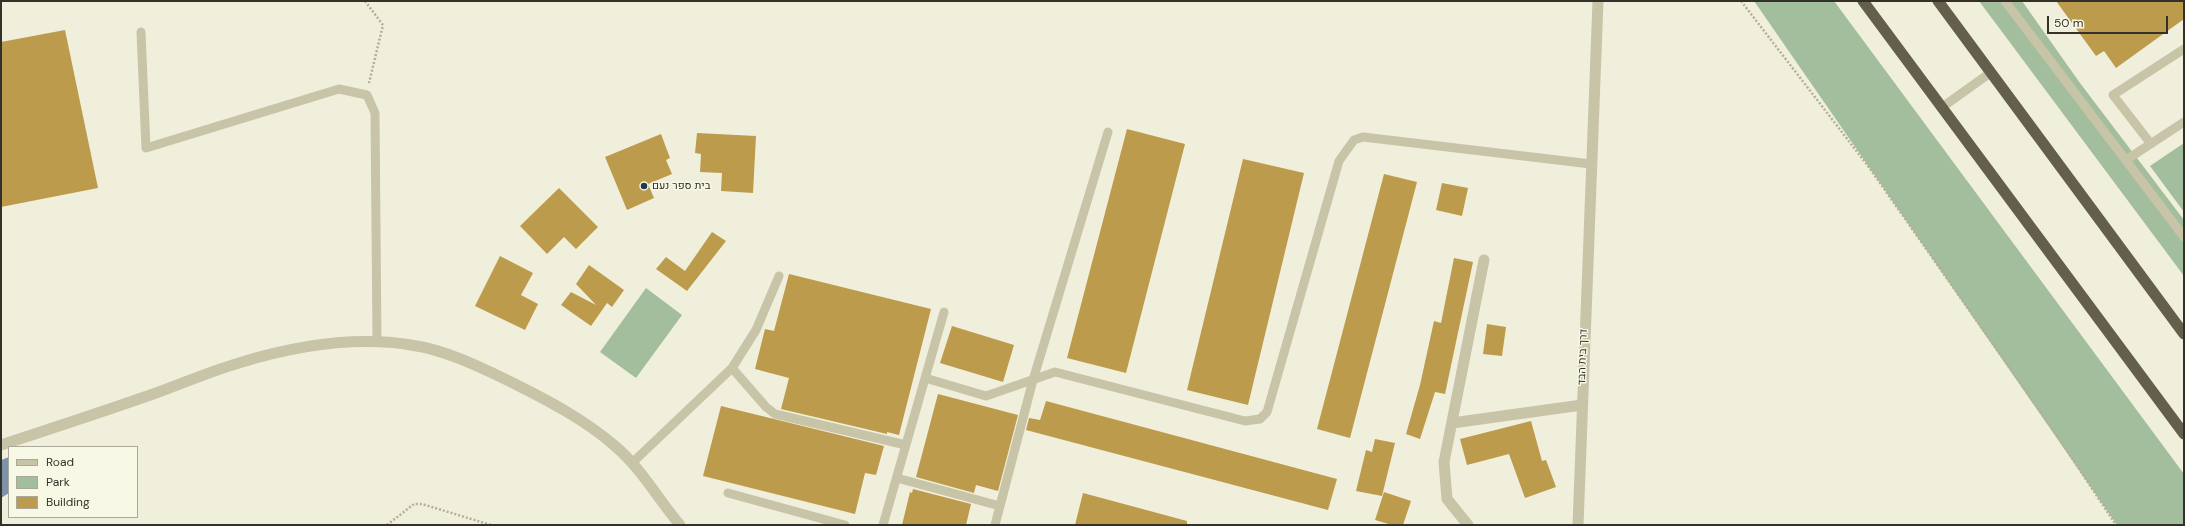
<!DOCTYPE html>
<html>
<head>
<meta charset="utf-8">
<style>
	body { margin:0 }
	#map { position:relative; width:2185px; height:526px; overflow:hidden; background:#f0efdb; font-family:"DM Sans",sans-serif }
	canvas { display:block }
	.frame { position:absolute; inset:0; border:2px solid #343128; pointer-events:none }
	.legend { position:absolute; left:8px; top:446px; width:130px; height:72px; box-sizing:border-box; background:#f8f8e7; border:1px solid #aaa89b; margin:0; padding:5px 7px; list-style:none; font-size:12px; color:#343128 }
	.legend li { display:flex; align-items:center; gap:8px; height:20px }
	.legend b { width:20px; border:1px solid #aaa89b }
	.scale { position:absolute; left:2047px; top:16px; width:121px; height:18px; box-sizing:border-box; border:2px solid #343128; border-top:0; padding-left:5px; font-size:12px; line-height:14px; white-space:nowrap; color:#343128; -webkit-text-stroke:3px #f8f8e7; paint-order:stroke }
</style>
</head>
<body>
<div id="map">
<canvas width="2185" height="526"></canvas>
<div class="frame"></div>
<ul class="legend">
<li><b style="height:5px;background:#c7c4a8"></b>Road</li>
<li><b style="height:11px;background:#a3be9c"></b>Park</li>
<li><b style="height:11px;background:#bd9b4c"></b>Building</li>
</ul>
<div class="scale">50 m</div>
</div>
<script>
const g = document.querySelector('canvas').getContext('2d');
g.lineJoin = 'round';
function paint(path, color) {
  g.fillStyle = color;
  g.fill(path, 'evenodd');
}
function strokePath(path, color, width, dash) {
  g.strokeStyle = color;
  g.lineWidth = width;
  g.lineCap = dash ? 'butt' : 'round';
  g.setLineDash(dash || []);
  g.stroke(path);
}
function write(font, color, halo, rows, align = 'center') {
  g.font = font + ' "DM Sans",Heebo,sans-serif';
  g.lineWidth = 3;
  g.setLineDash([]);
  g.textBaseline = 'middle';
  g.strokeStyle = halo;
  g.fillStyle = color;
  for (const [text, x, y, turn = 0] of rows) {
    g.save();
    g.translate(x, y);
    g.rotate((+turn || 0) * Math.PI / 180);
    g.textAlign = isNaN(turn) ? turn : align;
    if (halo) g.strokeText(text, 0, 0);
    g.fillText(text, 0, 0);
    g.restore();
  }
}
const green = new Path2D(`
	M 1754,1 L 1834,1 L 2184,474 L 2184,525 L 2117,525 Z
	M 1979,1 L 2022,1 L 2080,83 L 2184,220 L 2184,276 Z
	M 2184,143 L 2184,212 L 2150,166 Z
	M 646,288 L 682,315 L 636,378 L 600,352 Z`);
const water = new Path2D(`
	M 9,457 L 9,493 L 1,498 L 1,460 Z`);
const building = new Path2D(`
	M 2056,1 L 2184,1 L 2184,19 L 2116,68 L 2104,51 L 2096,56 Z
	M 65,30 L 98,188 L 1,207 L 1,42 Z
	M 1127,129 L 1185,144 L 1126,373 L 1067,358 Z
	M 697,133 L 756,136 L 753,193 L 721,191 L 722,173 L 700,172 L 701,154 L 695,153 Z
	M 661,134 L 670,158 L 666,160 L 672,174 L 648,184 L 654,198 L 627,210 L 605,157 Z
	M 1243,159 L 1304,173 L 1248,405 L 1187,390 Z
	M 1384,174 L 1417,182 L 1350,438 L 1317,429 Z
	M 1442,183 L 1468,188 L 1462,216 L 1436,210 Z
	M 559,188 L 598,227 L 576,249 L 564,237 L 547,254 L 520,226 Z
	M 712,232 L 726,241 L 687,291 L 656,269 L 666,257 L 685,271 Z
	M 500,256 L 533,273 L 521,295 L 538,304 L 525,330 L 475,306 Z
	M 1454,258 L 1473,262 L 1445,394 L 1435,392 L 1420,439 L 1406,434 L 1420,385 L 1434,321 L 1441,323 Z
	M 589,265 L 624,290 L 612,307 L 607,303 L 591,326 L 561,305 L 571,292 L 596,305 L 576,284 Z
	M 789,274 L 931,309 L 899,435 L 887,432 L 887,434 L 781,409 L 789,378 L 755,369 L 765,329 L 774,331 Z
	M 1487,324 L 1506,327 L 1502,356 L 1483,354 Z
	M 952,326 L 1014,345 L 1003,382 L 940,363 Z
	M 938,394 L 1018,415 L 998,491 L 976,485 L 974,493 L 916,477 Z
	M 1046,401 L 1337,479 L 1328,510 L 1026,430 L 1029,418 L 1040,420 Z
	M 721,406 L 884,446 L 876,475 L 865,473 L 855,514 L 703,476 Z
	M 1531,421 L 1542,461 L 1546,460 L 1556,487 L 1525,498 L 1509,454 L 1467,465 L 1460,439 Z
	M 1375,439 L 1395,443 L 1382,496 L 1356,491 L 1366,450 L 1372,452 Z
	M 913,489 L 971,504 L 966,525 L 902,525 L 910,492 L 912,493 Z
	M 1384,492 L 1411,501 L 1403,525 L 1392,525 L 1375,520 Z
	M 1083,493 L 1187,521 L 1187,525 L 1075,525 Z`);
const path = new Path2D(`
	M 365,1 L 383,25 L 369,83
	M 1741,1 L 1868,166 L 2056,434 L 2116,525
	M 387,525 L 414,504 L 422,504 L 491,525`);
const service = new Path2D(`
	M 2005,1 L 2184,237
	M 141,32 L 146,148 L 339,89 L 367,95 L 375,113 L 377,342
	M 1941,108 L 1990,73
	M 2151,144 L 2113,95 L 2184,49
	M 2126,160 L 2184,122
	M 732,368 L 766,407 L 775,414 L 906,445
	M 925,378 L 986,396 L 1055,372 L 1245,421 L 1260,419 L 1267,412 L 1339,161 L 1354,140 L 1363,137 L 1591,164
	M 632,463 L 732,368 L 756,330 L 779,276
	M 897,478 L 1000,506
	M 728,493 L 845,525
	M 883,525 L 944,312
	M 995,525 L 1033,380 L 1108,132`);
const minor = new Path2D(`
	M 1452,423 L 1582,405
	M 1,445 C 53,428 105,411 156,393 C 184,383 211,371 239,363 C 294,346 354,336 411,345 C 446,350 480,367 511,382 C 547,400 584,419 615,446 C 641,468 658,499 680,525
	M 1468,525 L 1447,499 L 1444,462 L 1484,260`);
const tertiary = new Path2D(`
	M 1578,525 L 1598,1`);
const trunk = new Path2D(`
	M 1863,1 L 2184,434
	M 1938,1 L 2184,334`);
const markers = [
	[644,186,4,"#203852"]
];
const poiNames = [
	["בית ספר נעם",652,186]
];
const streetNames = [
	["דרך בית הבד",1583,357,-88]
];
paint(green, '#a3be9c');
paint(water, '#7c94ab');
paint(building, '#bd9b4c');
strokePath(path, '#b2af92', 2.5, [2, 2]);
strokePath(service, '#c7c4a8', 9);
strokePath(minor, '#c7c4a8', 11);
strokePath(tertiary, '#c7c4a8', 11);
strokePath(trunk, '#645f4c', 11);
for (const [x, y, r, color] of markers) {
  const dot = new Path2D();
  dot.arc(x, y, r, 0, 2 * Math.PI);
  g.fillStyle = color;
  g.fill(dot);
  strokePath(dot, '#f8f8e7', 1.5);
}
write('11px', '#343128', '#f8f8e7', poiNames, 'left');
write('11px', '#343128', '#f8f8e7', streetNames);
</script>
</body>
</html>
